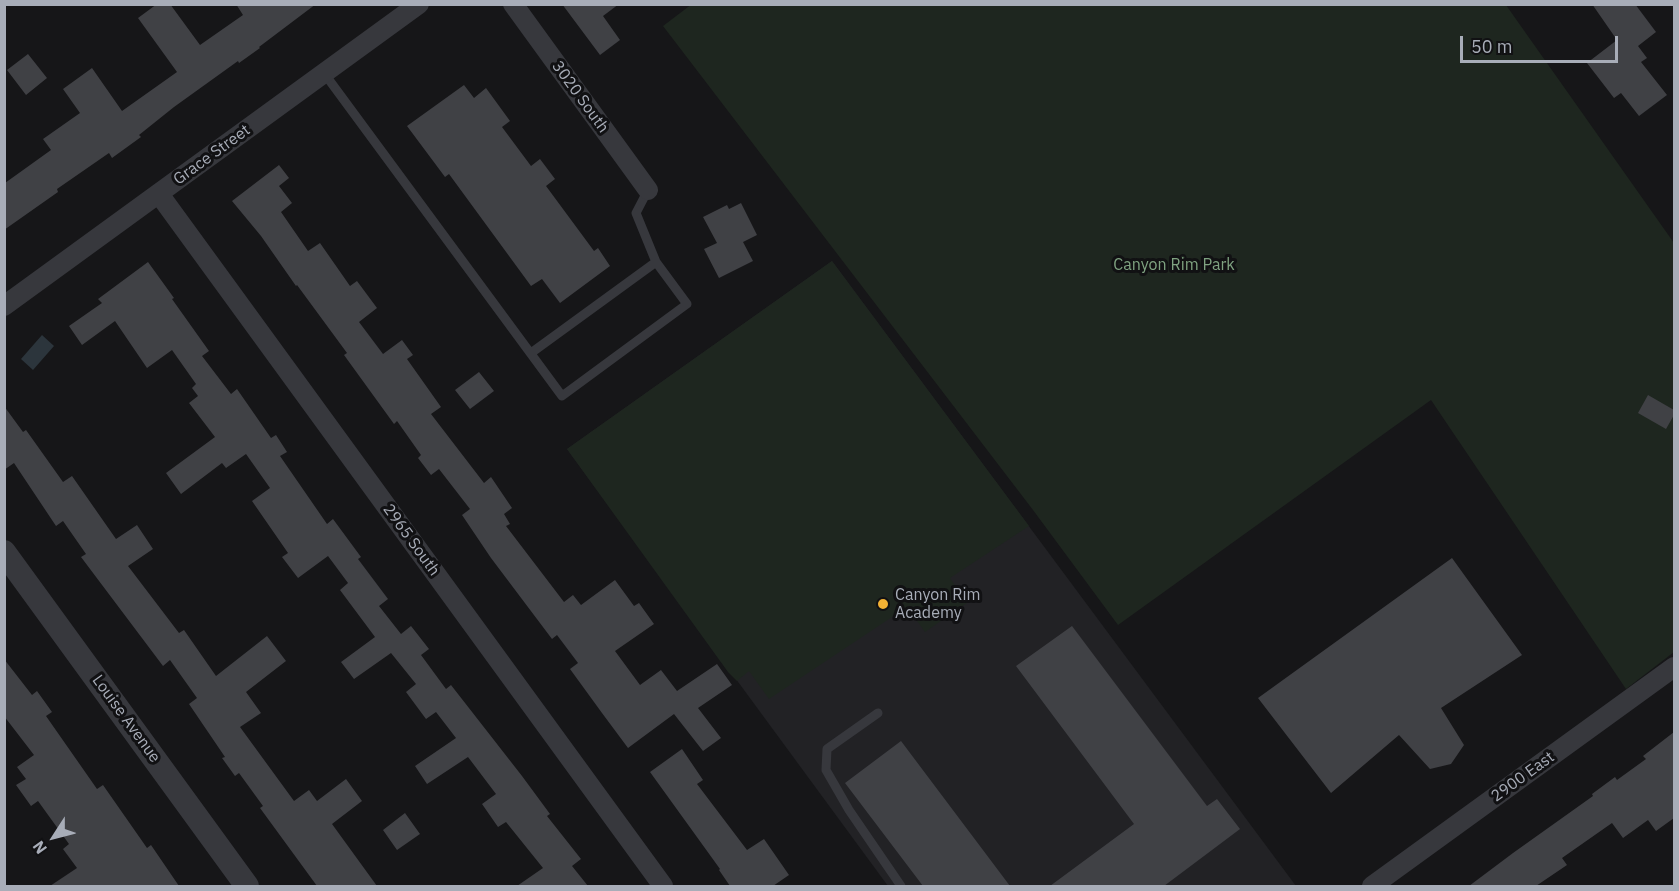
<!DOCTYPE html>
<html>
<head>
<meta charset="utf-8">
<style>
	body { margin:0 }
	#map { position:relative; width:1679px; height:891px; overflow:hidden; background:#161618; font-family:"IBM Plex Sans",sans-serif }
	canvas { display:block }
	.frame { position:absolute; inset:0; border:6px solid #a8adb8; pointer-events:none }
	.north { position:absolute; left:24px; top:807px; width:60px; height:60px; -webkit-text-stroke:4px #111113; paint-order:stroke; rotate:234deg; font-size:16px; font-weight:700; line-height:24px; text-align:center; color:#a8adb8 }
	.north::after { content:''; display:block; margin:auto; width:21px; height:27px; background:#a8adb8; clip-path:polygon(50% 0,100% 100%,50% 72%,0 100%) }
	.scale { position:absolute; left:1460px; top:36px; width:158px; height:27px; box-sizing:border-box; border:3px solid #a8adb8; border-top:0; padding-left:8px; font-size:18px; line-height:21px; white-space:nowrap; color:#a8adb8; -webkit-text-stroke:4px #111113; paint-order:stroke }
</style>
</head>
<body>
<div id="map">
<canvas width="1679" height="891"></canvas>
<div class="frame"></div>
<div class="north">N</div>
<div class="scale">50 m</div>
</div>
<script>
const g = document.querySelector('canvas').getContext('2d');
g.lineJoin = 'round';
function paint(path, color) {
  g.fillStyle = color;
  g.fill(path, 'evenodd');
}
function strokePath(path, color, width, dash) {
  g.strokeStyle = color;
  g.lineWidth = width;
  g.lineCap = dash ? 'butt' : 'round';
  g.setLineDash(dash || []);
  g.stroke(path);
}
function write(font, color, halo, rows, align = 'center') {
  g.font = font + ' "IBM Plex Sans",sans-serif';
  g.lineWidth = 6;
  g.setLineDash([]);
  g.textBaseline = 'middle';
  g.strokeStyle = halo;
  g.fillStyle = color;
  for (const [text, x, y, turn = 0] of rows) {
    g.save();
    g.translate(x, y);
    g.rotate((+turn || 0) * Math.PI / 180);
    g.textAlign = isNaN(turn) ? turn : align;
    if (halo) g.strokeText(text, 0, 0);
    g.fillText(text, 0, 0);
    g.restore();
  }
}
const built = new Path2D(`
	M 832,261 L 1296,886 L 888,886 L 567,449 Z`);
const green = new Path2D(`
	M 692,4 L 1506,5 L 1674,243 L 1674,652 L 1626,689 L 1431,400 L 1118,625 L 1033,510 L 663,26 Z
	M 832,261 L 1029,526 L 950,578 L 967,603 L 925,632 L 907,607 L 769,699 L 749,671 L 737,681 L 728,672 L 567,449 Z`);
const water = new Path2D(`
	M 42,335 L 54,346 L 33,370 L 21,359 Z`);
const building = new Path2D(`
	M 157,4 L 170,4 L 200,45 L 243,15 L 236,4 L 316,4 L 259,47 L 260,48 L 239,63 L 238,61 L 174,107 L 139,135 L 141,137 L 112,158 L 109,153 L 57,189 L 58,192 L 4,230 L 5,183 L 51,150 L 43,139 L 80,113 L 63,89 L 92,68 L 122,111 L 177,72 L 138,18 Z
	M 562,4 L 619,4 L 603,16 L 620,40 L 600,55 Z
	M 1592,4 L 1635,4 L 1656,32 L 1638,46 L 1647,58 L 1641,62 L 1667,95 L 1639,116 L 1621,93 L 1614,98 L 1587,63 L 1617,40 Z
	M 28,54 L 47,78 L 26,95 L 7,70 Z
	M 464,85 L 474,98 L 486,88 L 510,121 L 502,127 L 531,166 L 540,159 L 555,179 L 546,186 L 594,251 L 598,248 L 610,266 L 560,303 L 542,279 L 531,286 L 449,174 L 445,177 L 407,126 Z
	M 279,165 L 289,178 L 279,186 L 292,203 L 281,212 L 308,251 L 320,243 L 350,286 L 357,281 L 377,308 L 359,322 L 383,354 L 402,340 L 413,355 L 407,359 L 441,407 L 431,414 L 484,483 L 491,477 L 512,508 L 504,514 L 510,524 L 506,526 L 564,602 L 573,595 L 581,605 L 615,580 L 634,606 L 639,603 L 654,624 L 615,651 L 640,685 L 661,670 L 677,691 L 717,664 L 732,685 L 698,708 L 721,738 L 703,751 L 674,714 L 628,748 L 602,713 L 570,669 L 578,663 L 557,635 L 552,639 L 491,558 L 462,515 L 470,509 L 439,469 L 431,475 L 418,458 L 421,455 L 397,421 L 394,424 L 344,355 L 347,353 L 297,285 L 296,286 L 261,236 L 232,201 Z
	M 741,203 L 757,235 L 743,242 L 753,261 L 719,278 L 704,249 L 717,243 L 703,217 L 727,205 L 729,209 Z
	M 148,262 L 174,298 L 172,299 L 209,351 L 202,356 L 231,394 L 237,389 L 271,438 L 276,435 L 287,452 L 280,456 L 327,524 L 333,519 L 361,557 L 358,559 L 388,599 L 379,606 L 401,634 L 411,626 L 429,649 L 421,655 L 446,689 L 451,685 L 522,776 L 550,814 L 547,816 L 581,859 L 572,866 L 588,886 L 517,886 L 543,868 L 506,822 L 498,827 L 482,804 L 496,794 L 468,757 L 427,784 L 415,766 L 456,738 L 436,712 L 426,719 L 406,692 L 416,684 L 391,653 L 354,679 L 341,662 L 375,637 L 340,590 L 348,583 L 328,556 L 298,578 L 282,557 L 288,553 L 252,501 L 270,488 L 246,454 L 226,468 L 222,463 L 181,494 L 166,473 L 215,437 L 189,403 L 198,396 L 192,388 L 196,384 L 172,350 L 147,368 L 115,321 L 82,345 L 69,326 L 102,303 L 98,299 Z
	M 479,372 L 494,391 L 470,409 L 455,390 Z
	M 1648,395 L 1674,410 L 1674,415 L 1666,429 L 1638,413 Z
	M 4,406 L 23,432 L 26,430 L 63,482 L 72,476 L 116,539 L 137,525 L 153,549 L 128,566 L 179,633 L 184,630 L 216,676 L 267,636 L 286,661 L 246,692 L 261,713 L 240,727 L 294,801 L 309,790 L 317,801 L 346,779 L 362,801 L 332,824 L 377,886 L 317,886 L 260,808 L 263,806 L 239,773 L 235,776 L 222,758 L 225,757 L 189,704 L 197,698 L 170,660 L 163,666 L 81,557 L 86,554 L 63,521 L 56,526 L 14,463 L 4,470 Z
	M 1452,558 L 1522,655 L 1441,708 L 1464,745 L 1451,764 L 1430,769 L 1399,735 L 1331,793 L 1258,698 Z
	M 1072,626 L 1207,806 L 1217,799 L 1240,829 L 1164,886 L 1050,886 L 1134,824 L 1016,666 Z
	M 4,659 L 32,695 L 37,691 L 52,712 L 46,716 L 97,789 L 103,785 L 147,848 L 151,845 L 179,886 L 50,886 L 77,868 L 63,849 L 69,844 L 38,801 L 31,806 L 16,785 L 26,779 L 17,767 L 34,755 L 4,716 Z
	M 1674,732 L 1674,818 L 1656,831 L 1648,820 L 1623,838 L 1612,823 L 1562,858 L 1567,865 L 1536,886 L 1469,886 L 1513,853 L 1593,796 L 1592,794 L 1615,777 L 1617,780 L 1646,759 L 1643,756 Z
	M 901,741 L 1010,886 L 923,886 L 845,783 Z
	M 682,749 L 703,780 L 697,784 L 747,850 L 764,839 L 789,875 L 773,886 L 730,886 L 719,870 L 720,869 L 650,772 Z
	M 405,813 L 420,834 L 397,850 L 383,830 Z`);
const service = new Path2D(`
	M 324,73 L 562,396 L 687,304 L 656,262 L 636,213 L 648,190
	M 531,353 L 656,262
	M 878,713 L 827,749 L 826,770 L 849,810 L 901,886`);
const minor = new Path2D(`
	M 513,4 L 648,190
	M 159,194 L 663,886
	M 4,306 L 419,4
	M 1372,886 L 1674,667`);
const tertiary = new Path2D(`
	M 4,552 L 247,886`);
const markers = [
	[883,604,6,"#f2b134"]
];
const streetNames = [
	["3020 South",580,97,54],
	["Grace Street",212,155,-36],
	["2965 South",411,540,54],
	["Louise Avenue",126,719,54],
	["2900 East",1523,777,-36]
];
const parkNames = [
	["Canyon Rim Park",1174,265]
];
const poiNames = [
	["Canyon Rim",895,595],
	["Academy",895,613]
];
paint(built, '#222225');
paint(green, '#1e261f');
paint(water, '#2c353c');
paint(building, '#404145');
strokePath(service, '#37383d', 9);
strokePath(minor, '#37383d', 20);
strokePath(tertiary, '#37383d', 24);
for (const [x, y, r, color] of markers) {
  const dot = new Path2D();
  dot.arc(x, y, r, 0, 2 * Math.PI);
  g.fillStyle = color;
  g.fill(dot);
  strokePath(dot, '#111113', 2);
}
write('16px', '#a8adb8', '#111113', streetNames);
write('16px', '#7fa381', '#111113', parkNames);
write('16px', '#a8adb8', '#111113', poiNames, 'left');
</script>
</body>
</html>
